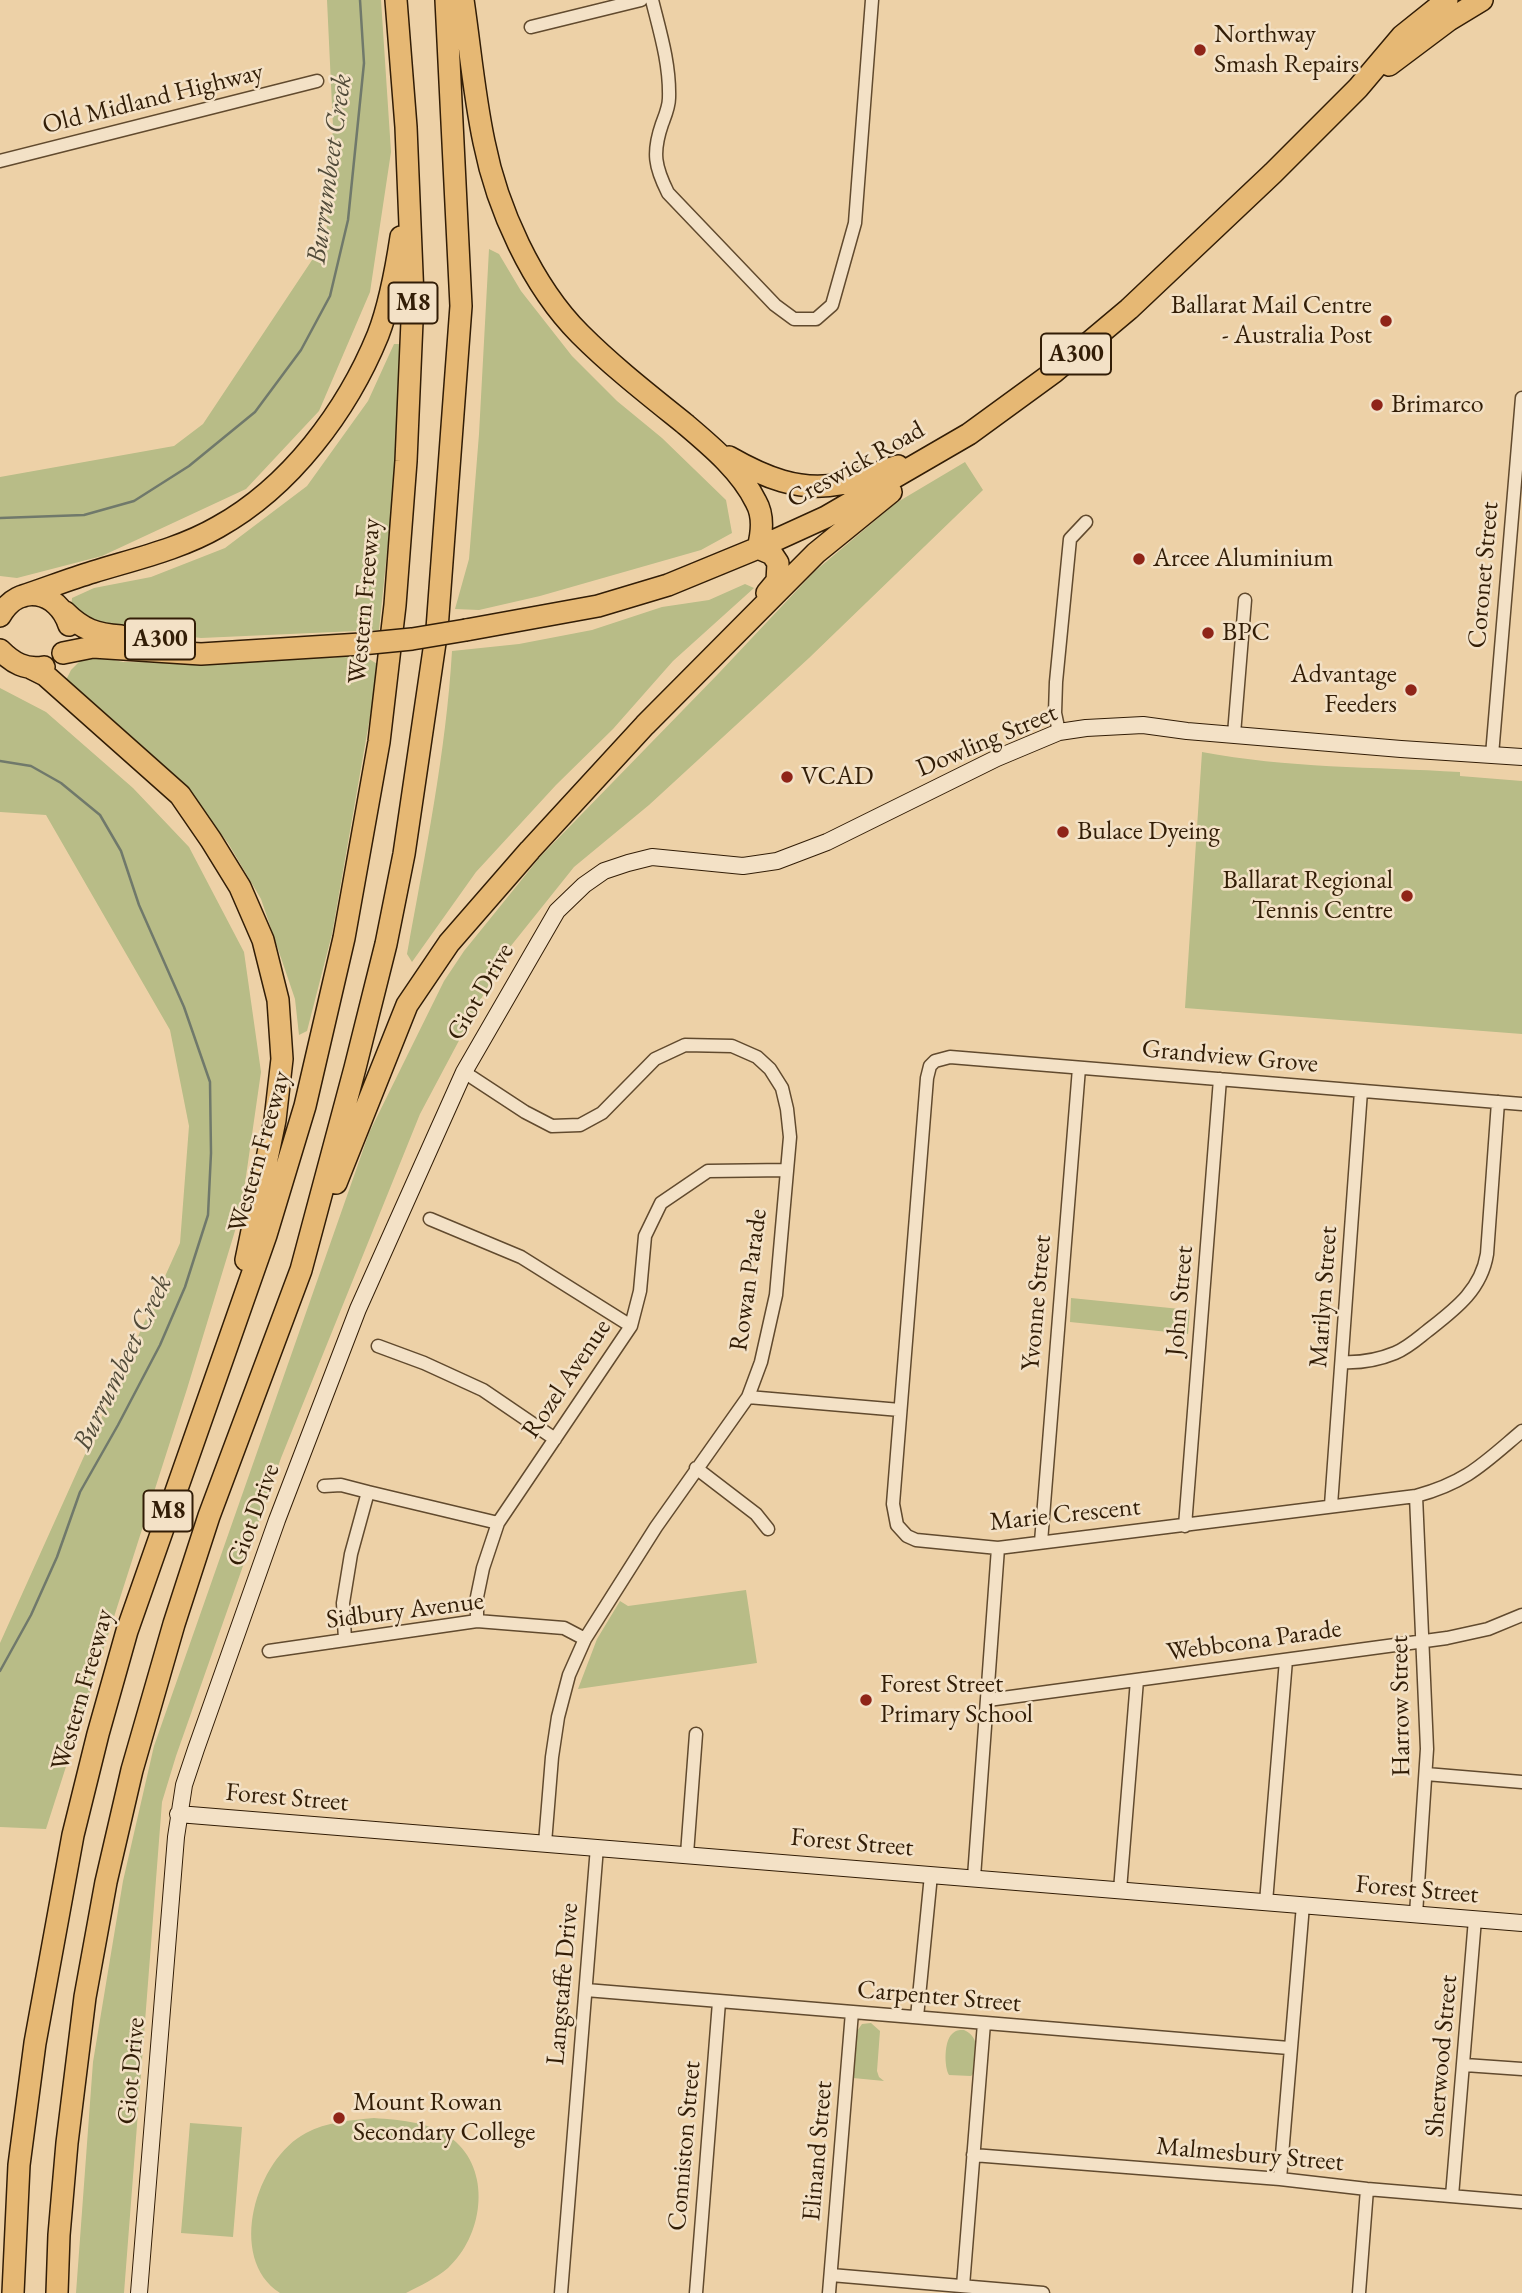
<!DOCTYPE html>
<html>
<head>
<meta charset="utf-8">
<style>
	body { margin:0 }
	canvas { display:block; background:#edd1a7 }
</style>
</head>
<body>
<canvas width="1522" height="2293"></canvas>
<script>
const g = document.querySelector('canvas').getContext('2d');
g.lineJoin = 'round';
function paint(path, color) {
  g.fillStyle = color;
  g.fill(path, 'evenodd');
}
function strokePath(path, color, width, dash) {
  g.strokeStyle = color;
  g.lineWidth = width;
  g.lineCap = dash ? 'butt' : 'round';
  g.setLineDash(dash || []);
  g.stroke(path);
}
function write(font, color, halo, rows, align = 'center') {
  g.font = font + ' "EB Garamond",serif';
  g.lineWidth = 5;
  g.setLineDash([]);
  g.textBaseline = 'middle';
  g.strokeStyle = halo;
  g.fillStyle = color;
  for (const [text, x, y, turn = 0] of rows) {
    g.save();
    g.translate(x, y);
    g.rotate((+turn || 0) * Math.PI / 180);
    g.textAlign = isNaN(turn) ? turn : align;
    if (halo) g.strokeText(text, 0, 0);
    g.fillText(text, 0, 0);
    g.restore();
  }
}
const green = new Path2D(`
	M 327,0 L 381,0 L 391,152 L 370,292 L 319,411 L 246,489 L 102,556 L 17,578 L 0,576 L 0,477 L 174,446 L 203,424 L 326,239 L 333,127 Z
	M 489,249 L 499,254 L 521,291 L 572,356 L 617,401 L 662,438 L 726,500 L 732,533 L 701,550 L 540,596 L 479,610 L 455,609 L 469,559 L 479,434 Z
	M 394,344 L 403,344 L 402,406 L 379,630 L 201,638 L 94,625 L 71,611 L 72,598 L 94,588 L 151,577 L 225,548 L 307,486 L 368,401 Z
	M 965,462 L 983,490 L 809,658 L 649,805 L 574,867 L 506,952 L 420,1114 L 281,1458 L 176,1756 L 162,1802 L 124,2293 L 76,2293 L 93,2062 L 123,1881 L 154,1746 L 369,1133 L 444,981 L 464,951 L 540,857 L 718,674 L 814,572 L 896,503 Z
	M 745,584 L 754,588 L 673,661 L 613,729 L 556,785 L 476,872 L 412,962 L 407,954 C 425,854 446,753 452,651 L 519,644 L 592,630 L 662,607 L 709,600 Z
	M 87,654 L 123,662 L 202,663 L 364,656 L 379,665 L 332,934 L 307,1031 L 299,1035 L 295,999 L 261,899 L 228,843 L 193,799 L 136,741 L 64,684 L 71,670 Z
	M 0,688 L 46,712 L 133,788 L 189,847 L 244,952 L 261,1072 L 241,1211 L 187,1389 L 46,1829 L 0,1827 L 0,1643 L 180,1243 L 189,1126 L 170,1030 L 46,815 L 0,812 Z
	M 1202,752 C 1286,768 1374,767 1460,772 L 1460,776 L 1522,781 L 1522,1034 L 1185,1008 Z
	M 1071,1298 L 1190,1310 L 1188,1334 L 1070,1322 Z
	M 746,1590 L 757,1663 L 578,1689 L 597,1639 L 620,1601 L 628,1606 Z
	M 871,2023 L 880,2031 L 877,2071 L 879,2077 L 884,2081 L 853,2078 L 857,2031 L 862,2024 Z
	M 964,2030 C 981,2037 977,2057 974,2073 L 971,2076 L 949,2075 C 944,2067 944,2041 952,2034 C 956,2030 958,2030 964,2030 Z
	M 374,2118 C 401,2120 435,2122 456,2142 C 492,2175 482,2237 448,2268 C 436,2278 420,2286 406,2293 L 280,2293 C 226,2258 256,2159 306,2133 C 326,2122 352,2120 374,2118 Z
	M 190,2123 L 242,2127 L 233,2237 L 181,2233 Z`);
const stream = new Path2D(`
	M 0,518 L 84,515 L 134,501 L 189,466 L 255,412 L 301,350 L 330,296 L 348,220 L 364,63 L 360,0
	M 0,761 L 31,766 L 61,783 L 100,815 L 121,851 L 139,905 L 184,1007 L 210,1082 L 211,1153 L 208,1215 L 185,1287 L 160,1345 L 118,1425 L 80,1492 L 57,1557 L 31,1615 L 0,1671`);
const street = new Path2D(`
	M 652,0 C 660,32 670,64 669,98 C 669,107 665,116 662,124 C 652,153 655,167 668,193 L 775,305 L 794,319 L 816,319 L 832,305 L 855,223 L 872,0
	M 531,27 L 641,0
	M 0,161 L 317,81
	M 1059,732 L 1055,713 L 1056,682 L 1070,539 L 1086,522
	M 1234,734 L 1245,600
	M 1492,755 L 1522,398
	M 935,1061 L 930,1066 L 927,1078 L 893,1504 L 897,1525 L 907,1536 L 916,1540 L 998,1548 L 1416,1496 C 1467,1482 1483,1464 1522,1431
	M 935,1061 L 950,1057 L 1522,1104
	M 464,1072 L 525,1112 L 552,1126 L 580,1125 L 602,1113 L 655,1059 L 685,1045 L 732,1046 L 757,1057 L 770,1069 L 782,1088 L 787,1109 L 790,1137 L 776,1295 L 761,1362 L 748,1397 L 656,1527 L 585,1639 L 569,1675 L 558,1717 L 552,1757 L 545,1843
	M 430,1219 L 521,1257 L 631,1326
	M 378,1346 L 424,1363 L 483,1390 L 555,1439
	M 1342,1362 C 1361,1363 1378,1360 1395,1353 C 1407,1348 1416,1340 1426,1332 C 1454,1310 1481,1291 1487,1254 L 1498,1102
	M 748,1397 L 900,1410
	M 696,1468 L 756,1514 L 768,1529
	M 324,1486 L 341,1485 L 368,1492
	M 1331,1505 L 1361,1091
	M 1185,1526 L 1220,1079
	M 1041,1542 L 1079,1068
	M 477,1621 L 477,1597 L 483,1568 L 498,1523 L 631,1326 L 640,1291 L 645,1236 L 661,1203 L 708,1171 L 787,1170
	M 345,1640 L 343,1603 L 351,1554 L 368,1492 L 498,1523
	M 269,1651 L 477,1621 L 564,1628 L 585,1639
	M 988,1700 L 1447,1638 L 1488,1629 L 1522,1615
	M 1426,1774 L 1522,1782
	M 687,1854 L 696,1734
	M 974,1877 L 998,1548
	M 1120,1890 L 1137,1680
	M 1266,1902 L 1286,1660
	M 1416,1914 L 1427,1749 L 1416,1496
	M 586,1990 L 1289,2048
	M 917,2017 L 931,1875
	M 1465,2065 L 1522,2069
	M 973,2155 L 1280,2179 L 1367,2189 L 1522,2202
	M 1280,2179 L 1303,1905
	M 1452,2196 L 1475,1919
	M 831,2275 L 1043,2293
	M 963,2286 L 984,2023
	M 561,2293 L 597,1847
	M 696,2293 L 719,2002
	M 829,2293 L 852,2012
	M 1359,2293 L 1367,2189`);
const secondary = new Path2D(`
	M 178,1814 L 1522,1923
	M 139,2293 L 176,1837 L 184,1785 L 196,1749 L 277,1520 L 358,1309 L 464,1072 L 557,911 L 584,885 L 604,871 L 628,863 L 652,857 L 743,866 L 777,861 L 827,842 L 997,758 L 1059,732 L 1086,728 L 1143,725 L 1187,731 L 1401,749 L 1522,757`);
const highway = new Path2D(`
	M 463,0 C 470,47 474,95 484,142 C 497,208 532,286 580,334 C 613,367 649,395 685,424 C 711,446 741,471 756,502 C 764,516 762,533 758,548
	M 1389,65 L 1449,20 L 1482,0
	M 729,457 C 764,477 799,492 840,484 C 859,481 879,472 898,466
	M 758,548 L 772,554 L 778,563 L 777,581 L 767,593
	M 23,596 C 47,588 70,579 93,572 C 135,559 180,549 218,527 C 290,487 347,411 378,335 C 390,304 396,270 401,237
	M 65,612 C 83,630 96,634 121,636
	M 0,616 C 19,582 58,591 69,625
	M 466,630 L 598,606 L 668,585 L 758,548 L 826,517 L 969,434 L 1054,372 L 1129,309 L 1273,173 L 1358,88 L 1402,36 L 1447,0
	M 0,650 C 13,663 25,670 44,667
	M 63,653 L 93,647 L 201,654 L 361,644
	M 31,668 L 45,675 L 180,795 L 211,840 L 240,887 L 263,940 L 278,1000 L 282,1059 L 275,1120 L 246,1260
	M 336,1183 L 407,1005 L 449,943 L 530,850 L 645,725 L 816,553 L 891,492
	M 13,2293 L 19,2165 L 35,2043 L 73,1835 L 98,1734 L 127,1631 L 266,1235 L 305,1106 L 344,938 L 379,742 L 395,605 L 406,461 L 413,298 L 406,127 L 396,0
	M 57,2293 L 59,2235 L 67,2143 L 85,1997 L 106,1882 L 132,1770 L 174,1624 L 209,1516 L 301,1270 L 355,1068 L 386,944 L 404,854 L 437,629 L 461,306 L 446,0`);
const highwayBridge = new Path2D(`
	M 361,644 L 412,639 L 466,630`);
const markers = [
	[1200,50,7,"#8f2418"],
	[1386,321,7,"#8f2418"],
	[1377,405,7,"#8f2418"],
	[1139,559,7,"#8f2418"],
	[1208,633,7,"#8f2418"],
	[1411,690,7,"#8f2418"],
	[787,777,7,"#8f2418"],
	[1063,832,7,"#8f2418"],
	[1407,896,7,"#8f2418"],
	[866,1700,7,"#8f2418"],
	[339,2118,7,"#8f2418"]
];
const shields = [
	[413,303,49],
	[1076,354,70],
	[160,639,70],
	[168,1511,49]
];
const shieldNames = [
	["M8",413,303],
	["A300",1076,354],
	["A300",160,639],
	["M8",168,1511]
];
const poiNames = [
	["Northway",1214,35],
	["Smash Repairs",1214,65],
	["Ballarat Mail Centre",1372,306,"right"],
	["- Australia Post",1372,336,"right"],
	["Brimarco",1391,405],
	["Arcee Aluminium",1153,559],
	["BPC",1222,633],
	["Advantage",1397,675,"right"],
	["Feeders",1397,705,"right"],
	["VCAD",801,777],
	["Bulace Dyeing",1077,832],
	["Ballarat Regional",1393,881,"right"],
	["Tennis Centre",1393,911,"right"],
	["Forest Street",880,1685],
	["Primary School",880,1715],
	["Mount Rowan",353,2103],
	["Secondary College",353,2133]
];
const streetNames = [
	["Old Midland Highway",153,99,-14],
	["Creswick Road",856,465,-29],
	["Coronet Street",1484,575,-85],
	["Western Freeway",365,601,-85],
	["Dowling Street",987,741,-23],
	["Giot Drive",481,992,-60],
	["Grandview Grove",1230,1057,5],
	["Western Freeway",260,1152,-74],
	["Rowan Parade",749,1280,-82],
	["Marilyn Street",1324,1297,-86],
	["John Street",1180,1301,-85],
	["Yvonne Street",1037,1303,-85],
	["Rozel Avenue",567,1379,-56],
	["Giot Drive",254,1515,-70],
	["Marie Crescent",1065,1515,-6],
	["Sidbury Avenue",405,1611,-7],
	["Webbcona Parade",1254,1641,-8],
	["Western Freeway",83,1690,-74],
	["Harrow Street",1401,1706,-91],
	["Forest Street",287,1798,5],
	["Forest Street",852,1843,5],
	["Forest Street",1417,1890,5],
	["Langstaffe Drive",563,1984,-85],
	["Carpenter Street",939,1997,5],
	["Sherwood Street",1442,2056,-85],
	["Giot Drive",132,2071,-85],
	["Conniston Street",685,2146,-85],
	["Elinand Street",818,2151,-85],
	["Malmesbury Street",1250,2155,5]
];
const waterNames = [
	["Burrumbeet Creek",330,169,-82],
	["Burrumbeet Creek",123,1363,-64]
];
paint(green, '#b8bc87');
strokePath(stream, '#70796b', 2.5);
strokePath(street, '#614a2e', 15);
strokePath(secondary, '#321d06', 18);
strokePath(highway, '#321d06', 24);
strokePath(street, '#f3e1c6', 12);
strokePath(secondary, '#f3e1c6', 16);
strokePath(highway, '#e6b874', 21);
strokePath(highwayBridge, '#321d06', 24, []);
strokePath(highwayBridge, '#e6b874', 21);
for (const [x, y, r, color] of markers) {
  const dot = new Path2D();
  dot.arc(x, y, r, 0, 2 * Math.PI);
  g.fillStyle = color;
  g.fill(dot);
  strokePath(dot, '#f3e1c6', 2.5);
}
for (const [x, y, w] of shields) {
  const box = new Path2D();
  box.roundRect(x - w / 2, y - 20.5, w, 41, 5);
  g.fillStyle = '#f3e1c6';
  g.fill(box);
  strokePath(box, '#321d06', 2);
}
write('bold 24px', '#321d06', null, shieldNames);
write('26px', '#321d06', '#f3e1c6', poiNames, 'left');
write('26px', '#321d06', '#f3e1c6', streetNames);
write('italic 28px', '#514b39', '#f3e1c6', waterNames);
</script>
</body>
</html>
